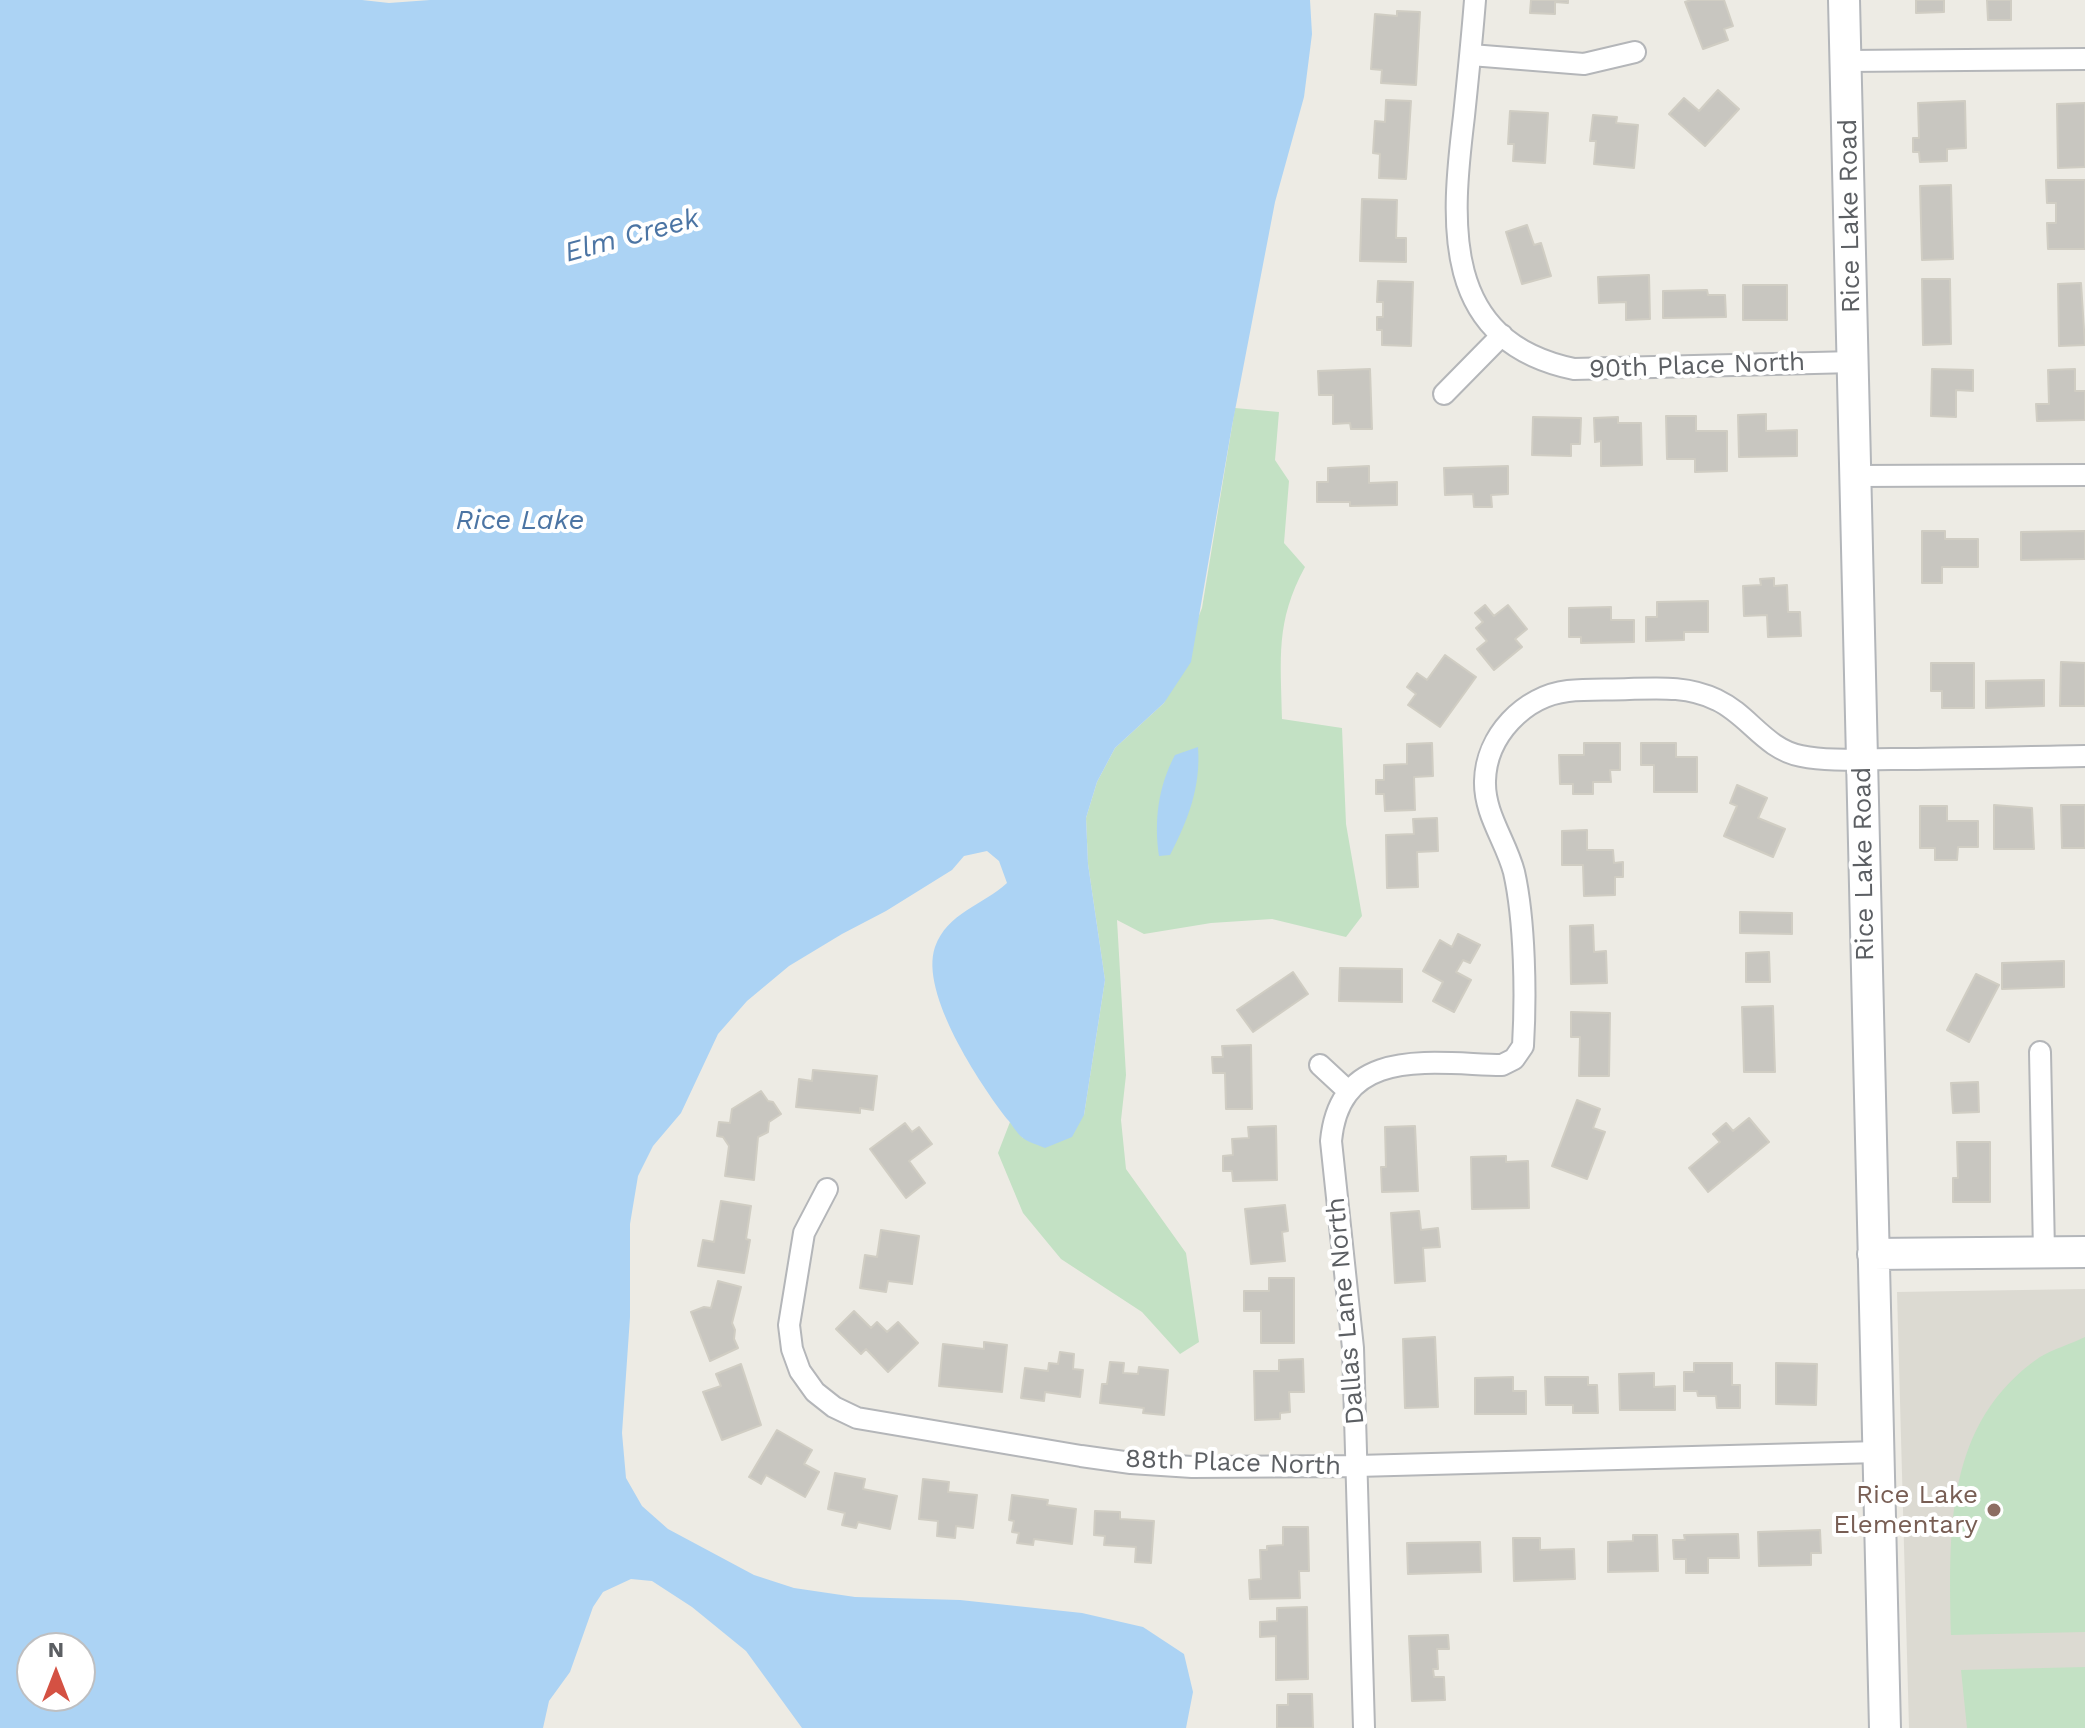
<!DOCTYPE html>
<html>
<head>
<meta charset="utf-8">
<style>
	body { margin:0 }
	#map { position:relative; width:2085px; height:1728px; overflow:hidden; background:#edebe4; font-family:"Work Sans",sans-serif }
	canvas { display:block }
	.north { position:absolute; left:16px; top:1632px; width:80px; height:80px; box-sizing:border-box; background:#fff; border:2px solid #bebfc1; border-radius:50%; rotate:0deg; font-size:22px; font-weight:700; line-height:32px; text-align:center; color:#5c5f63 }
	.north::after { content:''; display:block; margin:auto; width:28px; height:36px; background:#d45143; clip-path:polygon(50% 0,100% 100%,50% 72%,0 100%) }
</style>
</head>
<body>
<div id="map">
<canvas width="2085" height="1728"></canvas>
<div class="north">N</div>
</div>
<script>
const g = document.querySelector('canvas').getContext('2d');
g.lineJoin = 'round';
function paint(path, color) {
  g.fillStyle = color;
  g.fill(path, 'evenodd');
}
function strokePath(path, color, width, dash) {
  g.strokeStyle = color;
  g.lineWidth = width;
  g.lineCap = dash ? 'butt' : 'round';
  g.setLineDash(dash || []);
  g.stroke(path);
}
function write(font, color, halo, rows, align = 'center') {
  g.font = font + ' "Work Sans",sans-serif';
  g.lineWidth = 8;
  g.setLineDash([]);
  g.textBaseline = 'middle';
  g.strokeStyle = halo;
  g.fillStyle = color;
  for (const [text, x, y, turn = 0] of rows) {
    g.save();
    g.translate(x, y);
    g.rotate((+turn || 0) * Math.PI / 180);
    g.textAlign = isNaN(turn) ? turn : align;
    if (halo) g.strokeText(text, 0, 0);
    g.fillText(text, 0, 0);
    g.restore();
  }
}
const education = new Path2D(`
	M 2085,1289 L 2085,1728 L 1909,1728 L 1897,1292 Z`);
const green = new Path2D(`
	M 1235,408 L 1279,412 L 1275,460 L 1289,481 L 1284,543 L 1305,567 C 1275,622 1281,658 1282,719 L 1342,728 L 1346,824 L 1362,916 L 1346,937 L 1272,919 L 1211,923 L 1144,934 L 1117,920 L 1126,1075 L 1121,1120 L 1126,1169 L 1186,1253 L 1199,1342 L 1180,1354 L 1142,1312 L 1061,1259 L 1023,1213 L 998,1153 L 1010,1122 L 1023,1138 L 1084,1115 L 1105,980 L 1088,864 L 1086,818 L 1097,782 L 1115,748 L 1164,703 L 1202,608 Z
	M 2085,1337 L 2085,1632 L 1951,1635 C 1949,1532 1944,1423 2040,1357 C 2053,1349 2071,1344 2085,1337 Z
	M 2085,1667 L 2085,1728 L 1967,1728 L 1961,1670 Z`);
const water = new Path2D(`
	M 0,0 L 362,0 L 389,3 L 430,0 L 1310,0 L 1312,34 L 1304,97 L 1275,202 L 1232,426 L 1191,662 L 1164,703 L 1115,748 L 1097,782 L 1086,818 L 1088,864 L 1105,980 L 1084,1115 L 1072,1137 L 1045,1148 C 1039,1145 1029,1143 1023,1138 C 1017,1134 1012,1124 1007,1119 C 980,1084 919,993 935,947 C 947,913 983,905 1007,883 L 999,861 L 987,851 L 964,856 L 952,870 L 886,911 L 842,934 L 789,966 L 747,1001 L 718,1034 L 681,1113 L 653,1146 L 638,1176 L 630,1224 L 630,1317 L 622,1433 L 626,1478 L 642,1506 L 668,1529 L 754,1575 L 794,1588 L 855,1597 L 960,1600 L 1082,1613 L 1143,1627 L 1184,1654 L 1193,1692 L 1186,1728 L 802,1728 L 746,1651 L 692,1607 L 652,1581 L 631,1579 L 603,1592 L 593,1607 L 570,1672 L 549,1701 L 543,1728 L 0,1728 ZM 80,1648 L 80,1696 L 32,1696 L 32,1648 Z
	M 1198,747 C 1201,787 1188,820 1170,855 L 1159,856 C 1154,821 1158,787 1175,755 Z`);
const building = new Path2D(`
	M 1531,0 L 1568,0 L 1568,3 L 1555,2 L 1555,14 L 1530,13 Z
	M 1691,0 L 1724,0 L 1733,26 L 1724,29 L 1728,40 L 1703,49 L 1685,2 Z
	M 1916,0 L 1944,0 L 1944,12 L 1916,13 Z
	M 1987,0 L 2011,0 L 2011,20 L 1988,20 Z
	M 1397,11 L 1420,12 L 1416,85 L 1381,83 L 1382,70 L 1371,69 L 1375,14 L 1397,16 Z
	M 1718,90 L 1739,109 L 1705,146 L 1669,114 L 1684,98 L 1699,111 Z
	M 1386,100 L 1411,101 L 1406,179 L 1379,178 L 1380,154 L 1373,153 L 1375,121 L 1385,122 Z
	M 1965,101 L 1966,148 L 1947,149 L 1947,161 L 1920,162 L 1919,152 L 1913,152 L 1913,138 L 1919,138 L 1918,103 Z
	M 2085,103 L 2085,167 L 2058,168 L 2057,104 Z
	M 1510,111 L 1548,113 L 1545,163 L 1513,161 L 1514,144 L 1508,144 Z
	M 1593,115 L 1617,117 L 1616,123 L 1638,125 L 1634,168 L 1594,164 L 1596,141 L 1590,141 Z
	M 2046,180 L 2085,180 L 2085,249 L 2048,249 L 2047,223 L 2056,223 L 2056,203 L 2047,203 Z
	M 1951,185 L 1953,259 L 1922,260 L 1920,186 Z
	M 1362,199 L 1397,200 L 1396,238 L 1406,238 L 1406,262 L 1360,261 Z
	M 1527,225 L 1534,245 L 1541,243 L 1551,276 L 1522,284 L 1506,232 Z
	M 1649,275 L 1650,319 L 1626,320 L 1626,302 L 1599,303 L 1598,277 Z
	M 1922,279 L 1950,279 L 1951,344 L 1923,345 Z
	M 1378,281 L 1413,282 L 1411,346 L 1382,345 L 1382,330 L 1377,330 L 1377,317 L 1383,317 L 1383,302 L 1377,302 Z
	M 2081,283 L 2085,345 L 2059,346 L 2058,284 Z
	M 1743,285 L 1787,285 L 1787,320 L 1743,320 Z
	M 1707,290 L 1708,295 L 1725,295 L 1726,317 L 1663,318 L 1663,291 Z
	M 1370,369 L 1372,429 L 1351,429 L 1350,423 L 1333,424 L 1333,395 L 1319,395 L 1318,371 Z
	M 1932,369 L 1973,370 L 1973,391 L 1956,390 L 1956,417 L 1931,416 Z
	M 2075,369 L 2075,391 L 2085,391 L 2085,420 L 2037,421 L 2036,404 L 2049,404 L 2048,370 Z
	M 1766,414 L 1766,431 L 1797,430 L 1797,456 L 1739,457 L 1738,415 Z
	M 1666,416 L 1696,416 L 1696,431 L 1727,431 L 1727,471 L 1695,472 L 1695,459 L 1667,459 Z
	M 1533,417 L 1581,418 L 1580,444 L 1571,444 L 1571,456 L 1532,455 Z
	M 1618,417 L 1618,423 L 1641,423 L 1642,465 L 1601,466 L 1601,441 L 1595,442 L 1594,418 Z
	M 1369,466 L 1369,483 L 1397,482 L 1397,505 L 1350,506 L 1350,502 L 1317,502 L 1317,482 L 1328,482 L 1328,468 Z
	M 1508,466 L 1508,494 L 1491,495 L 1492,507 L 1474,507 L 1473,494 L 1445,495 L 1444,468 Z
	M 1922,531 L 1945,531 L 1945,539 L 1978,539 L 1978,567 L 1942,567 L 1942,583 L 1922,583 Z
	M 2085,531 L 2085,559 L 2021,560 L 2021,532 Z
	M 1774,578 L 1774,586 L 1787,585 L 1788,612 L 1800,612 L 1801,636 L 1768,637 L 1767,615 L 1744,616 L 1743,586 L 1761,585 L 1760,579 Z
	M 1708,601 L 1708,632 L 1684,632 L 1684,640 L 1646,641 L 1646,617 L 1657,617 L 1657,602 Z
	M 1485,605 L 1494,616 L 1508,605 L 1527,629 L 1515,639 L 1522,647 L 1494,670 L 1477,649 L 1487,641 L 1476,628 L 1483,622 L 1475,613 Z
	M 1611,607 L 1611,620 L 1634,620 L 1634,642 L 1581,643 L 1581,637 L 1569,637 L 1569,608 Z
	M 1445,655 L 1476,677 L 1440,727 L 1408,705 L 1416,694 L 1407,687 L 1417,673 L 1427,680 Z
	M 2061,662 L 2085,663 L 2085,706 L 2060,706 Z
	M 1931,663 L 1974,663 L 1974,708 L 1942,708 L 1942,691 L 1931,691 Z
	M 2044,680 L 2044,706 L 1986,708 L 1986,681 Z
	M 1432,743 L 1433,776 L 1414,777 L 1415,810 L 1385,811 L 1384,794 L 1376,794 L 1376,780 L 1384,780 L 1384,765 L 1407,764 L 1407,744 Z
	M 1584,743 L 1620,743 L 1620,770 L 1610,770 L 1611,782 L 1593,782 L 1593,794 L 1573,794 L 1573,784 L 1560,784 L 1559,755 L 1584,755 Z
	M 1641,743 L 1676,743 L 1676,757 L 1697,757 L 1697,792 L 1654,792 L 1654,765 L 1641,765 Z
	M 1737,785 L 1767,798 L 1758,818 L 1785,829 L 1773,857 L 1724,836 L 1737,806 L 1730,803 Z
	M 1994,805 L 2032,808 L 2034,849 L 1994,849 Z
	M 2061,805 L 2085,805 L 2085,848 L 2062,848 Z
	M 1920,806 L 1947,806 L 1947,821 L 1978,821 L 1978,847 L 1958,847 L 1957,860 L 1935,860 L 1935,848 L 1920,848 Z
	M 1437,818 L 1438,851 L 1417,852 L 1418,887 L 1387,888 L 1386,835 L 1414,834 L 1413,819 Z
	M 1587,830 L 1587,850 L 1613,850 L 1614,863 L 1623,862 L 1623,877 L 1615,877 L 1615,895 L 1584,896 L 1583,865 L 1562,865 L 1562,831 Z
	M 1740,912 L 1792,913 L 1792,934 L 1740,933 Z
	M 1593,925 L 1594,952 L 1606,951 L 1607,983 L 1571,984 L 1570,926 Z
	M 1458,934 L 1480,945 L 1470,963 L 1463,960 L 1456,972 L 1471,980 L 1454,1012 L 1433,1001 L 1443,982 L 1423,971 L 1440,940 L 1452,947 Z
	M 1769,952 L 1770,982 L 1746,982 L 1746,953 Z
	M 2064,961 L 2064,987 L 2002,989 L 2002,963 Z
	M 1340,968 L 1402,969 L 1402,1002 L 1339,1001 Z
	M 1293,972 L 1308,994 L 1253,1032 L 1237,1010 Z
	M 1976,974 L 1999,985 L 1969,1042 L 1947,1030 Z
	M 1773,1006 L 1775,1072 L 1744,1072 L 1742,1007 Z
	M 1571,1012 L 1610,1013 L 1609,1076 L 1579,1076 L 1580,1037 L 1571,1037 Z
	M 1251,1045 L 1252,1109 L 1226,1109 L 1225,1073 L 1213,1073 L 1212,1057 L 1223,1057 L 1222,1046 Z
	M 813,1070 L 877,1076 L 873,1110 L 860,1108 L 860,1113 L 796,1107 L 799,1079 L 812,1081 Z
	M 1978,1082 L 1979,1112 L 1953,1113 L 1951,1083 Z
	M 761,1091 L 768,1101 L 773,1102 L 781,1114 L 769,1122 L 768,1132 L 758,1137 L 754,1180 L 725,1176 L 729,1146 L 723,1137 L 717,1136 L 719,1122 L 730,1123 L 732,1109 Z
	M 1577,1100 L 1600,1109 L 1593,1128 L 1605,1132 L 1587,1179 L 1552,1166 Z
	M 1749,1118 L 1769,1142 L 1708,1192 L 1689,1168 L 1720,1142 L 1713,1134 L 1726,1123 L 1733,1131 Z
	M 905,1123 L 912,1132 L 919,1127 L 932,1144 L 909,1161 L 925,1183 L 906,1198 L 870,1149 Z
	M 1276,1126 L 1277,1180 L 1233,1181 L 1232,1171 L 1223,1171 L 1223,1156 L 1233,1155 L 1232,1139 L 1249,1138 L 1248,1127 Z
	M 1415,1126 L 1418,1191 L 1382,1192 L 1381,1167 L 1386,1167 L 1385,1127 Z
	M 1957,1142 L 1990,1142 L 1990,1202 L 1953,1202 L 1953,1178 L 1958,1178 Z
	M 1506,1156 L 1506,1162 L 1528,1161 L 1529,1208 L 1472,1209 L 1471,1157 Z
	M 721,1201 L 751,1206 L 746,1239 L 750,1240 L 744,1273 L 698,1266 L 703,1240 L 714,1242 Z
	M 1285,1205 L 1288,1231 L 1282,1232 L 1285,1261 L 1251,1264 L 1245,1209 Z
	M 1419,1211 L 1421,1230 L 1438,1228 L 1440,1247 L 1423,1248 L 1425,1281 L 1395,1283 L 1391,1213 Z
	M 881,1230 L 919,1236 L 912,1284 L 888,1281 L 886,1292 L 860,1288 L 865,1255 L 877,1257 Z
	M 1269,1278 L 1294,1278 L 1294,1343 L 1261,1343 L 1261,1311 L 1244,1311 L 1244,1291 L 1269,1291 Z
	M 718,1281 L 741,1287 L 732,1323 L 735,1330 L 734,1339 L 738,1348 L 710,1361 L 691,1312 L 704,1307 L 711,1308 Z
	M 854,1311 L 871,1328 L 877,1322 L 887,1332 L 898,1322 L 918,1343 L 888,1372 L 866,1349 L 861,1354 L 836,1329 Z
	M 1435,1337 L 1438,1407 L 1405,1408 L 1403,1339 Z
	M 984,1342 L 1007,1345 L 1002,1392 L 939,1386 L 943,1344 L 984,1349 Z
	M 1060,1352 L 1074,1354 L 1073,1369 L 1083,1370 L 1080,1397 L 1045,1392 L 1044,1401 L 1021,1398 L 1025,1368 L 1048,1371 L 1049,1363 L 1058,1364 Z
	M 1303,1359 L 1304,1392 L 1289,1392 L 1290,1412 L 1280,1413 L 1280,1419 L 1255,1420 L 1254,1371 L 1279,1371 L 1279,1360 Z
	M 1110,1362 L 1124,1363 L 1123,1373 L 1138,1374 L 1139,1367 L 1168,1370 L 1164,1415 L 1143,1413 L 1144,1408 L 1100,1403 L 1102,1384 L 1107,1384 Z
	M 1694,1363 L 1732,1363 L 1732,1385 L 1740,1385 L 1740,1408 L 1717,1408 L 1716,1396 L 1698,1396 L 1697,1391 L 1684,1391 L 1684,1372 L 1694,1372 Z
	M 1776,1363 L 1817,1364 L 1816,1405 L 1776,1404 Z
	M 741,1364 L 761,1425 L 722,1440 L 703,1392 L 721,1386 L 716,1374 Z
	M 1654,1373 L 1654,1387 L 1675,1386 L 1675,1410 L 1620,1410 L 1619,1374 Z
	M 1513,1377 L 1513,1391 L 1526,1391 L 1526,1414 L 1475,1414 L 1475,1378 Z
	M 1545,1377 L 1588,1377 L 1588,1385 L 1597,1385 L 1598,1413 L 1573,1413 L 1573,1405 L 1546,1405 Z
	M 777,1430 L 812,1450 L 804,1464 L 819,1472 L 805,1497 L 766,1475 L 761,1484 L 749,1477 Z
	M 835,1473 L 865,1479 L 863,1489 L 897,1496 L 890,1529 L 858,1522 L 856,1528 L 842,1525 L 845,1513 L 828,1509 Z
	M 923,1479 L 949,1482 L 948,1492 L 977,1495 L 973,1528 L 956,1526 L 955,1538 L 937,1536 L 938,1521 L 919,1519 Z
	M 1012,1495 L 1048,1500 L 1047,1505 L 1076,1509 L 1072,1544 L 1034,1539 L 1033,1545 L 1017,1543 L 1019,1533 L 1012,1532 L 1014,1521 L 1009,1520 Z
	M 1095,1511 L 1120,1512 L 1120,1519 L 1154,1521 L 1151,1563 L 1135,1562 L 1136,1547 L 1104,1545 L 1105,1536 L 1094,1535 Z
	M 1283,1527 L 1308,1527 L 1309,1571 L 1299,1571 L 1300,1598 L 1250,1599 L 1249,1580 L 1261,1579 L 1260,1550 L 1267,1550 L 1267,1546 L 1283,1545 Z
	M 1820,1530 L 1821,1553 L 1811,1553 L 1811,1565 L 1759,1566 L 1758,1532 Z
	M 1738,1534 L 1739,1558 L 1708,1558 L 1708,1573 L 1686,1573 L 1686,1559 L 1674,1559 L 1673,1540 L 1685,1540 L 1684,1535 Z
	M 1633,1535 L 1657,1535 L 1658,1571 L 1608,1572 L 1608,1542 L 1633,1541 Z
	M 1513,1538 L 1540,1538 L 1540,1550 L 1574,1549 L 1575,1579 L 1514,1581 Z
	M 1480,1542 L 1481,1572 L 1408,1574 L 1407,1543 Z
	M 1307,1607 L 1308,1679 L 1276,1680 L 1276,1636 L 1260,1637 L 1260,1622 L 1277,1621 L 1277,1608 Z
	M 1448,1635 L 1449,1649 L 1437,1649 L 1438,1669 L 1433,1669 L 1434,1677 L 1444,1677 L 1445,1700 L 1412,1701 L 1409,1636 Z
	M 1288,1694 L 1312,1694 L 1313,1728 L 1277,1728 L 1277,1705 L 1288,1705 Z`);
const street = new Path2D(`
	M 1475,0 C 1472,39 1468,77 1464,116 C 1451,223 1440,341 1574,369 L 1854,362
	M 1471,55 L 1584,64 L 1635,52
	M 1847,61 L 2085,59
	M 1444,394 L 1502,335
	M 1857,476 L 2085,475
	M 2040,1052 L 2044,1252
	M 1320,1065 L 1347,1090
	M 827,1189 L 804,1233 L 789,1325 L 792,1349 L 800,1371 L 815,1392 L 834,1407 L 857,1418 L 1081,1456 L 1131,1463 L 1192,1467 L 1357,1466 L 1878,1452
	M 1364,1728 L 1353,1348 L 1331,1141 C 1340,1045 1431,1064 1502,1065 L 1514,1059 L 1523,1046 C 1526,996 1525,921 1514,872 C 1506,841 1484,814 1485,781 C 1486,736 1524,696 1568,691 C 1588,689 1609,690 1629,689 C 1659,688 1689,686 1717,700 C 1749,715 1765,749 1801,756 C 1830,762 1862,759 1892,759 C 1956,759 2021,757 2085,756`);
const secondary = new Path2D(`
	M 1844,0 L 1885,1728
	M 1873,1254 L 2085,1252`);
const markers = [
	[1994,1510,8,"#8d6e63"]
];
const streetNames = [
	["Rice Lake Road",1850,216,-91],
	["90th Place North",1697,366,-2],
	["Rice Lake Road",1864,864,-91],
	["Dallas Lane North",1346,1311,-95],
	["88th Place North",1233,1463,2]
];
const educationNames = [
	["Rice Lake",1978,1495],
	["Elementary",1978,1525]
];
const waterNames = [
	["Elm Creek",632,236,-15],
	["Rice Lake",520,521]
];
paint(education, '#dcdad2');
paint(green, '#c3e1c4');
paint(water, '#acd3f4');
paint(building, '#c8c6c0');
strokePath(building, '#d0cdc3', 2);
strokePath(street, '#b4b6b9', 24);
strokePath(secondary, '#b3b6ba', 34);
strokePath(street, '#fff', 20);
strokePath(secondary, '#fff', 30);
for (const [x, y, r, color] of markers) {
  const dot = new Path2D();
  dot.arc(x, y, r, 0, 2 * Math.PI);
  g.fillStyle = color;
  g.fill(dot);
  strokePath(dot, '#fff', 3);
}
write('26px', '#5c5f63', '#fff', streetNames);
write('26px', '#785e54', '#fff', educationNames, 'right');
write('italic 28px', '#4c75a4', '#fff', waterNames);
</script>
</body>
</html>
